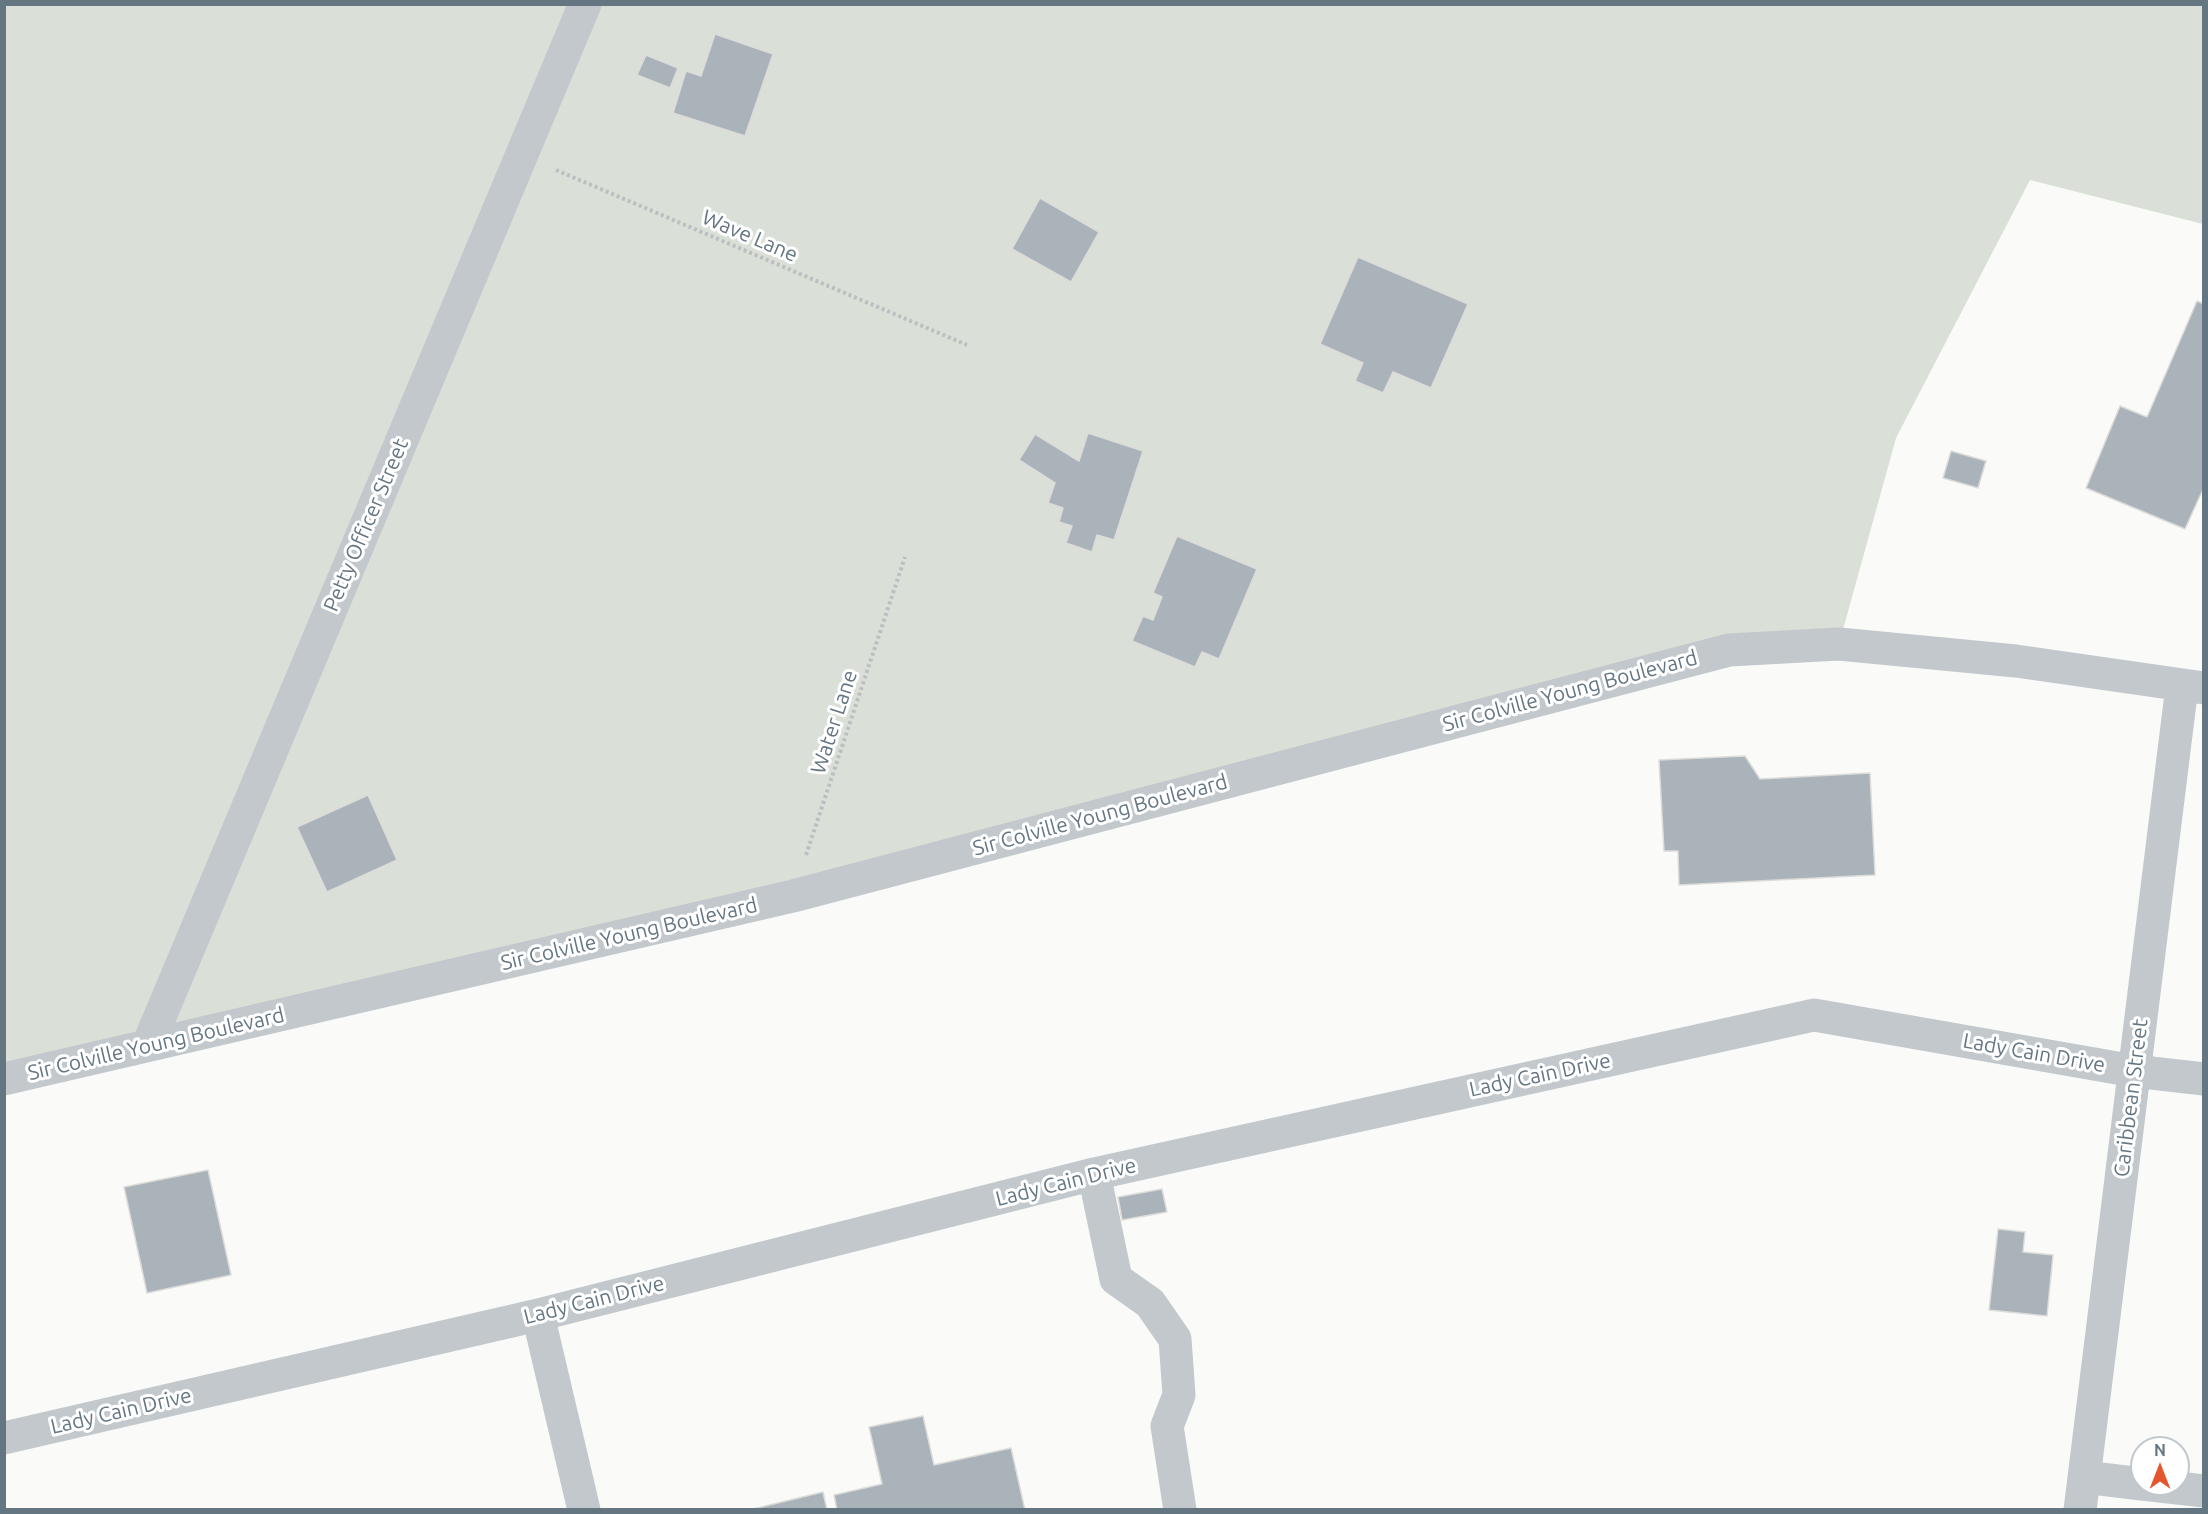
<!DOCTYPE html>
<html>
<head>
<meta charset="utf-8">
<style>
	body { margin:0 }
	#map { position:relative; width:2208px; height:1514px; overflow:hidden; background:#fafaf8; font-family:Ubuntu,sans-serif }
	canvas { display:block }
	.frame { position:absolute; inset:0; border:6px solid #657683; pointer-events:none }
	.north { position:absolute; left:2130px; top:1436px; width:60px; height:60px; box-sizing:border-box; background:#fff; border:2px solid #c1c8cd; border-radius:50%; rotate:0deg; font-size:16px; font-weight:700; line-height:24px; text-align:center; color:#657683 }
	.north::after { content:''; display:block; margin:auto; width:21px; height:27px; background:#e4572e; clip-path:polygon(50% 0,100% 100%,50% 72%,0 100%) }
</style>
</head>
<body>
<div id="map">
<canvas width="2208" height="1514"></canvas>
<div class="frame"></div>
<div class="north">N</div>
</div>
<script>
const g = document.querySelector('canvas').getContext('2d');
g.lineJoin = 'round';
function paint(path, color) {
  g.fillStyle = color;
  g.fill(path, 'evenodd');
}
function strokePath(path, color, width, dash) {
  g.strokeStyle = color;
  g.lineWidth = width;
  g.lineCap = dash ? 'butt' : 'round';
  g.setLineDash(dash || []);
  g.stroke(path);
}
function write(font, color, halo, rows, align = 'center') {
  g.font = font + ' Ubuntu,sans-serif';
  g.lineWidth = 6;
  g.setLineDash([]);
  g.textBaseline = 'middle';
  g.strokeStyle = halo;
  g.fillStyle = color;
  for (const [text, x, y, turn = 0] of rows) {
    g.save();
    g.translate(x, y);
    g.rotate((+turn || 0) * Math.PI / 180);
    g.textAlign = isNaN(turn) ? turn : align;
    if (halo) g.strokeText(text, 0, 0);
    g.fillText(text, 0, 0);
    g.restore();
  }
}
const green = new Path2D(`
	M 4,5 L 2203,5 L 2203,224 L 2030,180 L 1896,438 L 1839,644 L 1728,650 L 793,896 L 5,1066 Z`);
const building = new Path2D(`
	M 715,34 L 773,54 L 745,136 L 673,113 L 686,71 L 701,76 Z
	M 646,55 L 678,68 L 670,88 L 637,75 Z
	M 1040,198 L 1099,232 L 1071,282 L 1012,249 Z
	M 1358,257 L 1468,304 L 1431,388 L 1393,372 L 1383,393 L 1355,381 L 1363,363 L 1320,344 Z
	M 2197,301 L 2204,304 L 2204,487 L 2185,529 L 2086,488 L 2120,406 L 2147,417 Z
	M 1088,433 L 1143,451 L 1114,540 L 1097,535 L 1092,552 L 1066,543 L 1072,526 L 1059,522 L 1063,508 L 1048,503 L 1055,483 L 1019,460 L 1035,434 L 1079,461 Z
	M 1951,451 L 1986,461 L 1978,488 L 1943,478 Z
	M 1177,536 L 1257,569 L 1219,659 L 1202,652 L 1195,667 L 1132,641 L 1143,616 L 1153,620 L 1162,597 L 1153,593 Z
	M 1745,756 L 1760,779 L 1870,773 L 1875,875 L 1679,885 L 1678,851 L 1664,851 L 1659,760 Z
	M 368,795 L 397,860 L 327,892 L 297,827 Z
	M 208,1170 L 231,1275 L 147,1293 L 124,1187 Z
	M 1162,1189 L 1167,1212 L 1122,1220 L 1118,1197 Z
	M 1998,1229 L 2025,1232 L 2023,1252 L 2053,1255 L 2047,1316 L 1989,1310 Z
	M 923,1416 L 934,1465 L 1011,1448 L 1025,1510 L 837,1510 L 834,1495 L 882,1484 L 869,1427 Z
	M 823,1492 L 827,1510 L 749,1510 Z`);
const path = new Path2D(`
	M 556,170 L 967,345
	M 806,855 L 905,557`);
const street = new Path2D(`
	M 148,1045 L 585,4
	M 4,1079 L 793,896 L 1729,650 L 1839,644 L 2016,661 L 2204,688
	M 1094,1174 L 1116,1279 L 1150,1303 L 1175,1339 L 1179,1395 L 1167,1426 L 1180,1510
	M 538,1315 L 584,1510
	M 4,1438 L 538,1315 L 1094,1174 L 1814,1015 L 2134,1071 L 2204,1079
	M 2084,1477 L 2142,1484
	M 2142,1484 L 2204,1491
	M 2080,1510 L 2182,686`);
const streetNames = [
	["Wave Lane",750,236,23],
	["Petty Officer Street",366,525,-67],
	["Sir Colville Young Boulevard",1570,691,-15],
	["Water Lane",834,722,-72],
	["Sir Colville Young Boulevard",1100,815,-15],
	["Sir Colville Young Boulevard",629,934,-13],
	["Sir Colville Young Boulevard",156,1044,-13],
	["Lady Cain Drive",2034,1053,10],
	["Lady Cain Drive",1540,1075,-12],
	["Caribbean Street",2131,1098,-83],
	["Lady Cain Drive",1066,1182,-14],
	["Lady Cain Drive",594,1300,-14],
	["Lady Cain Drive",121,1411,-13]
];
paint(green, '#dadfd7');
paint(building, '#aab3b9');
strokePath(building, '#dcdcda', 1.5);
strokePath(path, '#bbbfc2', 4, [3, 3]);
strokePath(street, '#c3c8cc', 33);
write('21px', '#657683', '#fff', streetNames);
</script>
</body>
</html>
